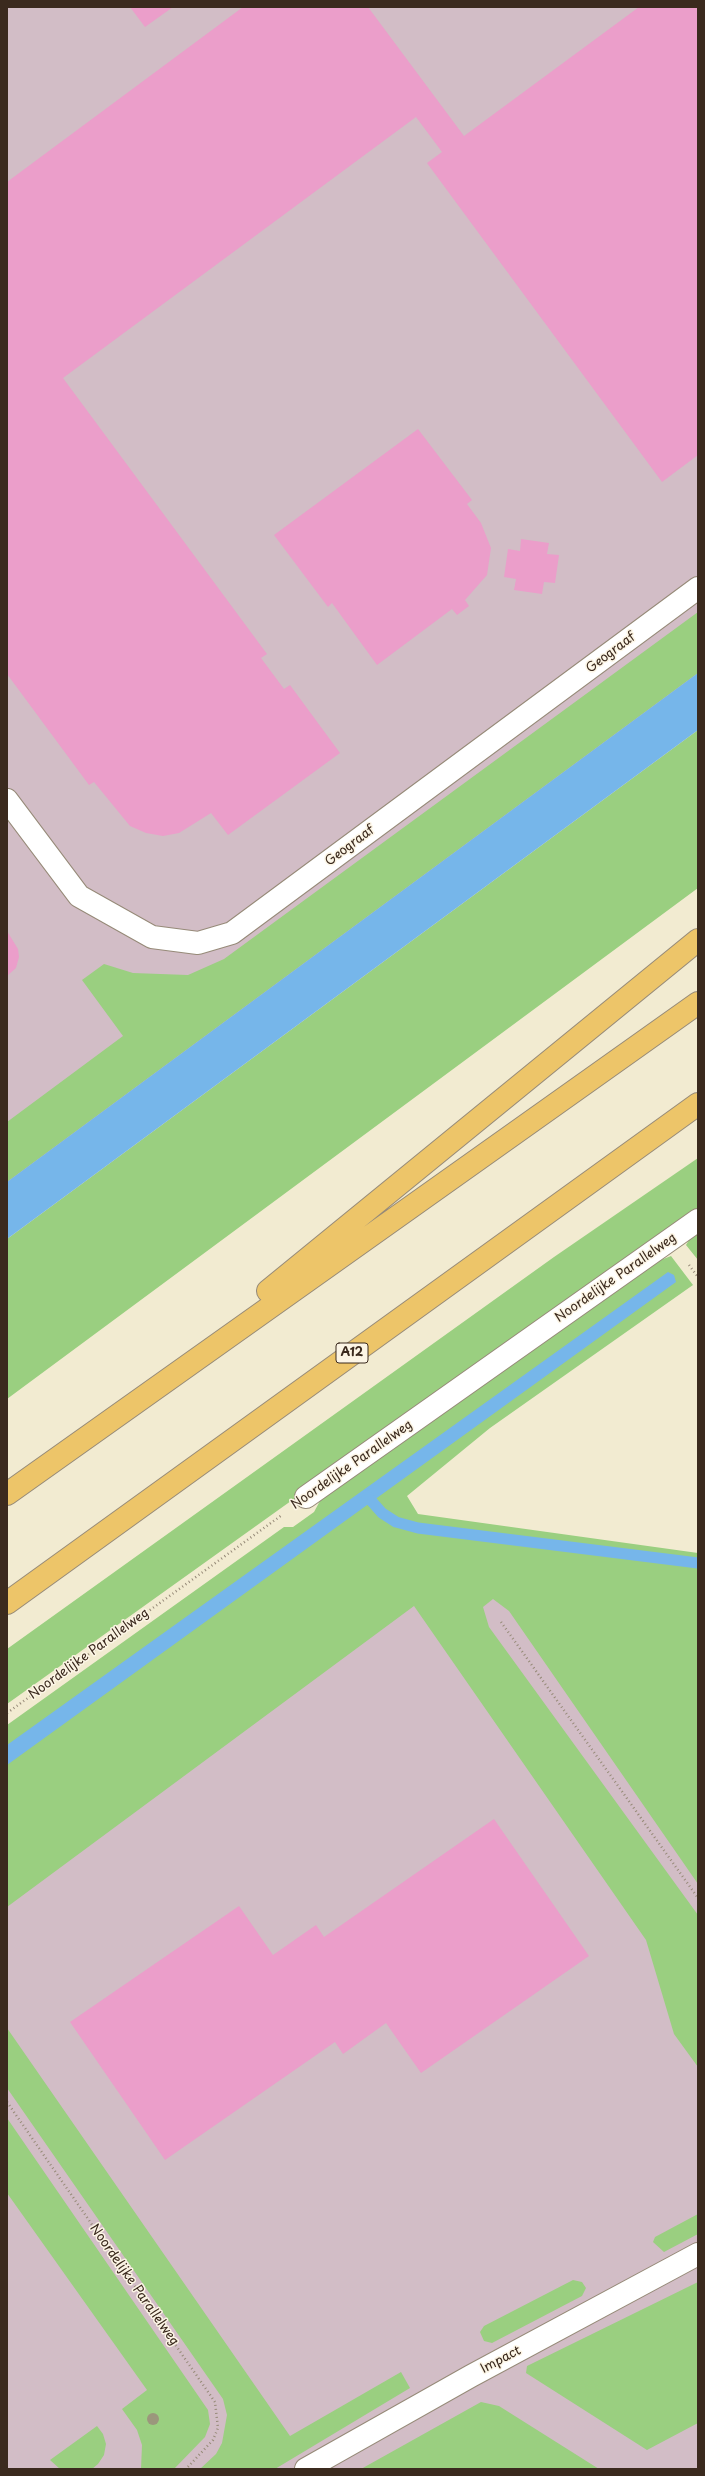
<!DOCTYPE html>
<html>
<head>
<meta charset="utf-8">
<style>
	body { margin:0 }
	#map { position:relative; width:705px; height:2476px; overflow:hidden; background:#f2ebd1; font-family:"Playpen Sans",sans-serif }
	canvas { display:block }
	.frame { position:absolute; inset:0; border:8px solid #3b2a1e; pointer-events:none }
</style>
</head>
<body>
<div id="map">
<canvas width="705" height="2476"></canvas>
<div class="frame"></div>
</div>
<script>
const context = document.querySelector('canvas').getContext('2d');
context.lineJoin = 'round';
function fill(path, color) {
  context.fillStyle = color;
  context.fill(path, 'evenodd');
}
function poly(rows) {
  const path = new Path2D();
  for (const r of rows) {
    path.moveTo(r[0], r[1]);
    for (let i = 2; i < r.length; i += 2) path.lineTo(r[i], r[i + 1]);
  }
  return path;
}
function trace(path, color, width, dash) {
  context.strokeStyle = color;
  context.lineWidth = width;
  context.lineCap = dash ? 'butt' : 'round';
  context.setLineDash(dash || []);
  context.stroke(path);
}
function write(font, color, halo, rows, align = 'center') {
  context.font = font + ' "Playpen Sans",sans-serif';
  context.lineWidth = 3;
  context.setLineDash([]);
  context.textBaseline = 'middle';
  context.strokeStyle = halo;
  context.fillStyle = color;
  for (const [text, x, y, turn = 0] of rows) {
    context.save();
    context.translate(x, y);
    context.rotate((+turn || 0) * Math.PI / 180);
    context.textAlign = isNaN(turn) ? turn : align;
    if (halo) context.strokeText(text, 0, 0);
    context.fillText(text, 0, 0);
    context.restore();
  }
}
fill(poly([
	[7,7,698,7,698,701,7,1210],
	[418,1528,698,1565,698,2469,7,2469,7,1753]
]), '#d2bdc6');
fill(poly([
	[698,612,698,673,7,1182,7,1122,123,1036,82,980,104,964,133,973,188,975,224,959],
	[698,730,698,888,7,1399,7,1239],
	[698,1158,698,1210,7,1704,7,1649,554,1257],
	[698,1230,698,1260,686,1245,692,1235],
	[671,1256,693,1285,490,1428,407,1496,418,1514,698,1553,698,1884,509,1611,493,1599,483,1607,489,1627,698,1915,698,2067,674,2034,646,1940,414,1606,7,1907,7,1725,284,1527,293,1527,314,1512,321,1499,648,1265],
	[7,2028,290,2436,401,2372,410,2388,275,2469,200,2469,216,2454,222,2443,227,2415,223,2399,7,2088],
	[7,2118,208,2410,210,2424,205,2437,174,2469,141,2469,142,2445,137,2430,122,2409,147,2390,7,2193],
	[698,2214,698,2234,664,2252,653,2242,655,2237],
	[573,2280,582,2282,586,2288,582,2296,492,2343,484,2341,480,2332,484,2326],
	[698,2282,698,2423,647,2450,526,2373,527,2366],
	[481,2402,499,2406,599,2469,361,2469],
	[97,2426,103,2434,106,2444,104,2455,98,2464,92,2469,60,2469,50,2460]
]), '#9acf80');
fill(poly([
	[698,673,698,730,7,1239,7,1182],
	[668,1272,674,1275,676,1282,7,1765,7,1745]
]), '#76b6ea');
trace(poly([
	[367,1496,382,1513,396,1522,418,1528,698,1563]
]), '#76b6ea', 11);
fill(poly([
	[130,7,173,7,145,27],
	[243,7,368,7,464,136,639,7,698,7,698,455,662,482,427,163,442,152,416,117,63,378,267,654,261,658,284,689,290,685,340,753,228,835,211,813,179,833,163,836,146,833,130,826,94,782,89,785,7,674,7,182],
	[418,429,472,500,467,504,481,523,491,548,487,575,465,600,469,606,457,615,452,609,377,665,332,603,328,607,274,535],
	[521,539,549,543,547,554,559,555,555,583,544,582,542,594,514,590,516,579,504,577,508,549,520,551],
	[7,931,18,949,19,957,16,968,7,976],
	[494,1819,589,1956,421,2073,386,2023,343,2054,335,2042,165,2160,70,2022,239,1906,273,1955,316,1925,324,1937]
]), '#eb9eca');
const minor = poly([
	[7,800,79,896,152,937,198,943,232,933,698,588],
	[306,1497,698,1220],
	[306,2469,471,2376,698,2254]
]);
const highway = poly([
	[268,1291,698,940],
	[7,1494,698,1003],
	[7,1603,698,1104]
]);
trace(minor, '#968a78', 24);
trace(highway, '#968a78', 24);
trace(poly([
	[689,1265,698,1277],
	[501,1622,698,1898],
	[7,1713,282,1515],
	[7,2102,215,2402,218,2428,213,2440,186,2469]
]), '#968a78', 2.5, [1, 3]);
trace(minor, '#fff', 22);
trace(highway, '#edc569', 22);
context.fillStyle = '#9b977c';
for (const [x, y] of [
	[153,2419]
]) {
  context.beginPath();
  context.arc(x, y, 6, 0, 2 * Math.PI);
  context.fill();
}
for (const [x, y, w] of [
	[352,1353,32]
]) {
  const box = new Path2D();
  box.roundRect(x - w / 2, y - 10, w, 20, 3);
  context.fillStyle = '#fcf5e5';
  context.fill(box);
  trace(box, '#3b2a1e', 1);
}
write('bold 12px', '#3b2a1e', null, [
	["A12",352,1353]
]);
write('13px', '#3b2a1e', '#fcf5e5', [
	["Geograaf",611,653,-37],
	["Geograaf",350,846,-37],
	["Noordelijke Parallelweg",616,1278,-35],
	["Noordelijke Parallelweg",352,1465,-35],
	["Noordelijke Parallelweg",89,1654,-36],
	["Noordelijke Parallelweg",134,2285,55],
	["Impact",501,2360,-28]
]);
</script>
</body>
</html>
